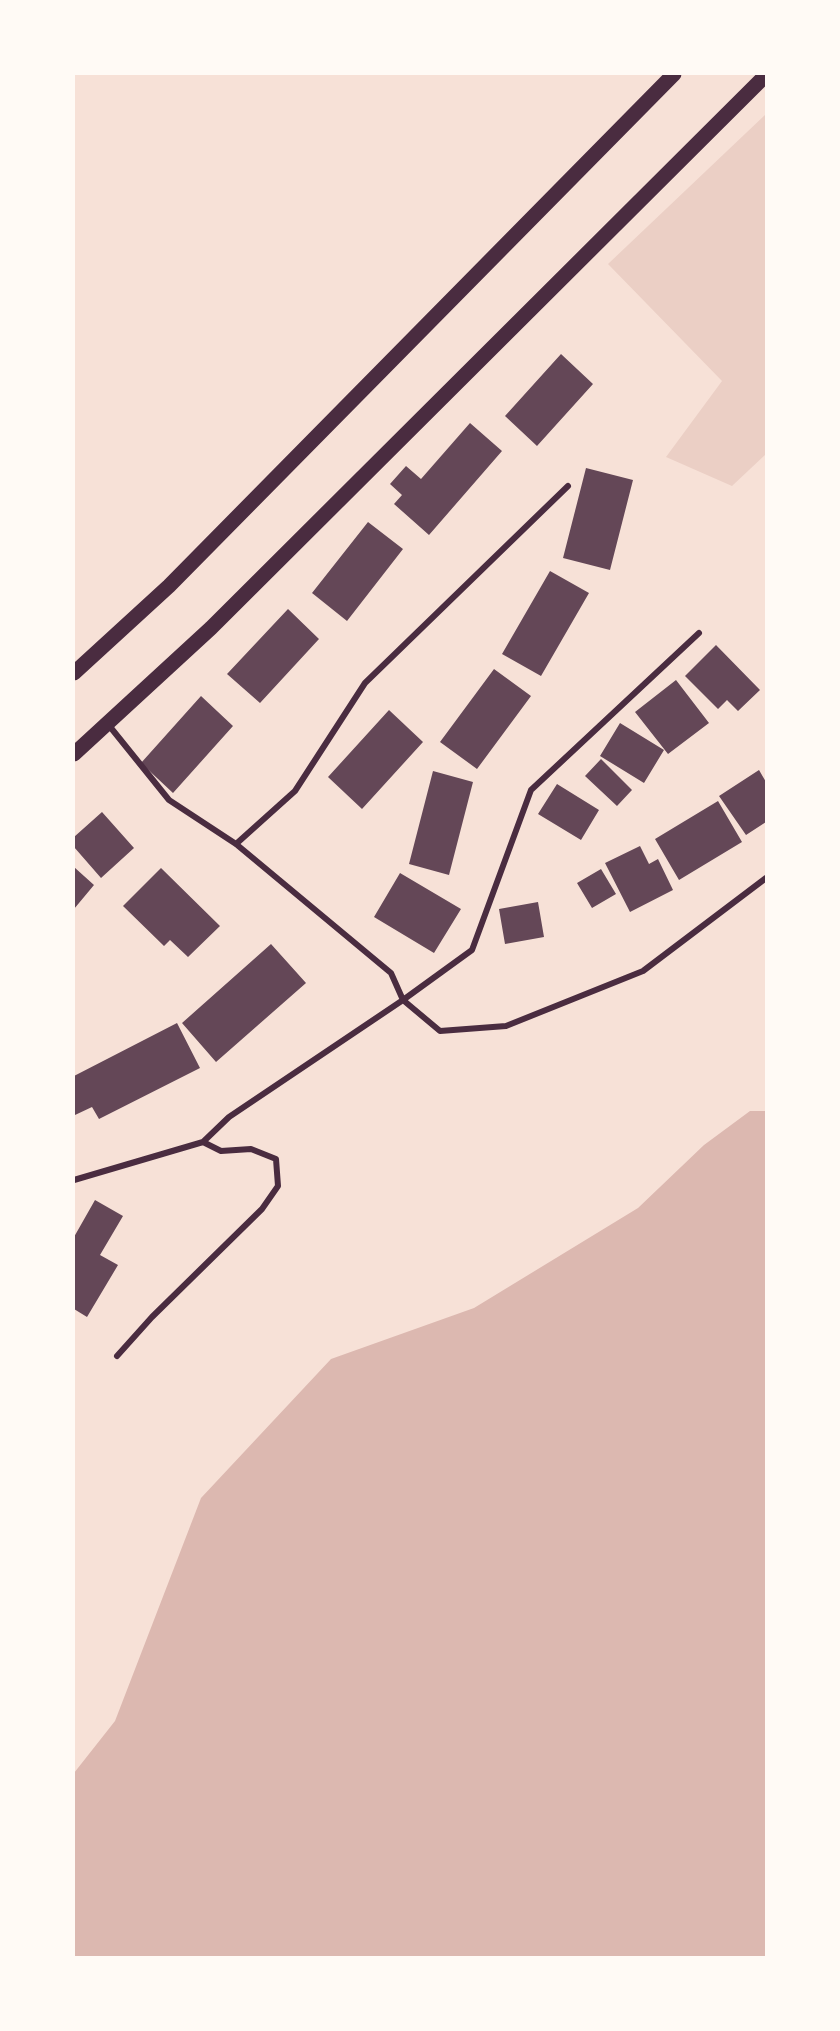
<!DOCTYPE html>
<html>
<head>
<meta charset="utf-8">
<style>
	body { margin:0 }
	#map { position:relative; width:840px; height:2031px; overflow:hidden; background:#f7e1d7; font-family:Signika,sans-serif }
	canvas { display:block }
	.frame { position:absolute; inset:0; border:75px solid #fffaf5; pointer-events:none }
</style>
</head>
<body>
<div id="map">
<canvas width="840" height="2031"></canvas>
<div class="frame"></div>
</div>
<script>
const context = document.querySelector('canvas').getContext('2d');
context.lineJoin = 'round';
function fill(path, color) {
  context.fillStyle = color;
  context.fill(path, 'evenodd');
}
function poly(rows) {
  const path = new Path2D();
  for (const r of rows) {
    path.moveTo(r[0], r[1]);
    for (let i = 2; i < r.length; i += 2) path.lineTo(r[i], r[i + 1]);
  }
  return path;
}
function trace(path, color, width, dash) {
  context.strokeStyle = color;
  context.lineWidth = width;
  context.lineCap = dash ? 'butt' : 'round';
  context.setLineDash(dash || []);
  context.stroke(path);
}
fill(poly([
	[766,114,766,454,732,486,666,457,722,381,608,264]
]), '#ebcfc5');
fill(poly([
	[750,1111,766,1111,766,1957,74,1957,74,1773,115,1721,201,1498,331,1359,474,1308,638,1208,704,1145]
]), '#dcb8b0');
fill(poly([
	[561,354,593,384,537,446,505,416],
	[470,423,502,451,429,535,394,504,402,495,390,484,406,466,421,479],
	[586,468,633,480,610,570,563,558],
	[368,522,403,549,347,621,312,593],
	[550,571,589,593,541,676,502,654],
	[288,609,319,639,260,703,227,674],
	[716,645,760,690,738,711,727,700,718,709,685,676],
	[494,669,531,696,477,769,440,742],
	[676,680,709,723,668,754,635,712],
	[201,696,233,726,173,793,141,763],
	[389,710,423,742,362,809,328,777],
	[620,723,664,750,644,783,600,756],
	[601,759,632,790,617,806,585,776],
	[759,770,766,782,766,822,746,835,719,796],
	[433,771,473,782,449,875,409,864],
	[557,784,599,810,581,840,538,814],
	[718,801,742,842,679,880,655,839],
	[102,812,134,848,101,878,74,847,74,837],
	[640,846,649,864,658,859,673,890,630,912,605,863],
	[74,867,94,885,74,909],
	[161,868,220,926,188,957,170,940,164,946,123,906],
	[601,869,616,894,592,908,577,883],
	[400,873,461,909,434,953,374,917],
	[538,902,544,937,505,944,499,909],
	[271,944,306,983,216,1062,182,1023],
	[177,1023,200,1068,99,1119,92,1107,75,1115,74,1112,74,1076],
	[95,1200,123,1216,100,1255,118,1265,87,1317,74,1309,74,1237]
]), '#644757');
trace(poly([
	[107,723,169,800,236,844,391,973,403,1000,440,1031,506,1026,643,971,766,878],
	[236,844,295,791,365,683,568,486],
	[74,1180,203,1142,229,1117,403,1000,472,950,531,790,699,633],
	[117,1356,152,1317,262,1209,278,1186,276,1159,251,1149,221,1151,203,1142]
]), '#4a2c40', 6);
trace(poly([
	[74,673,169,586,674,74],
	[74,754,211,628,766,75]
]), '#4a2c40', 15);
</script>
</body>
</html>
